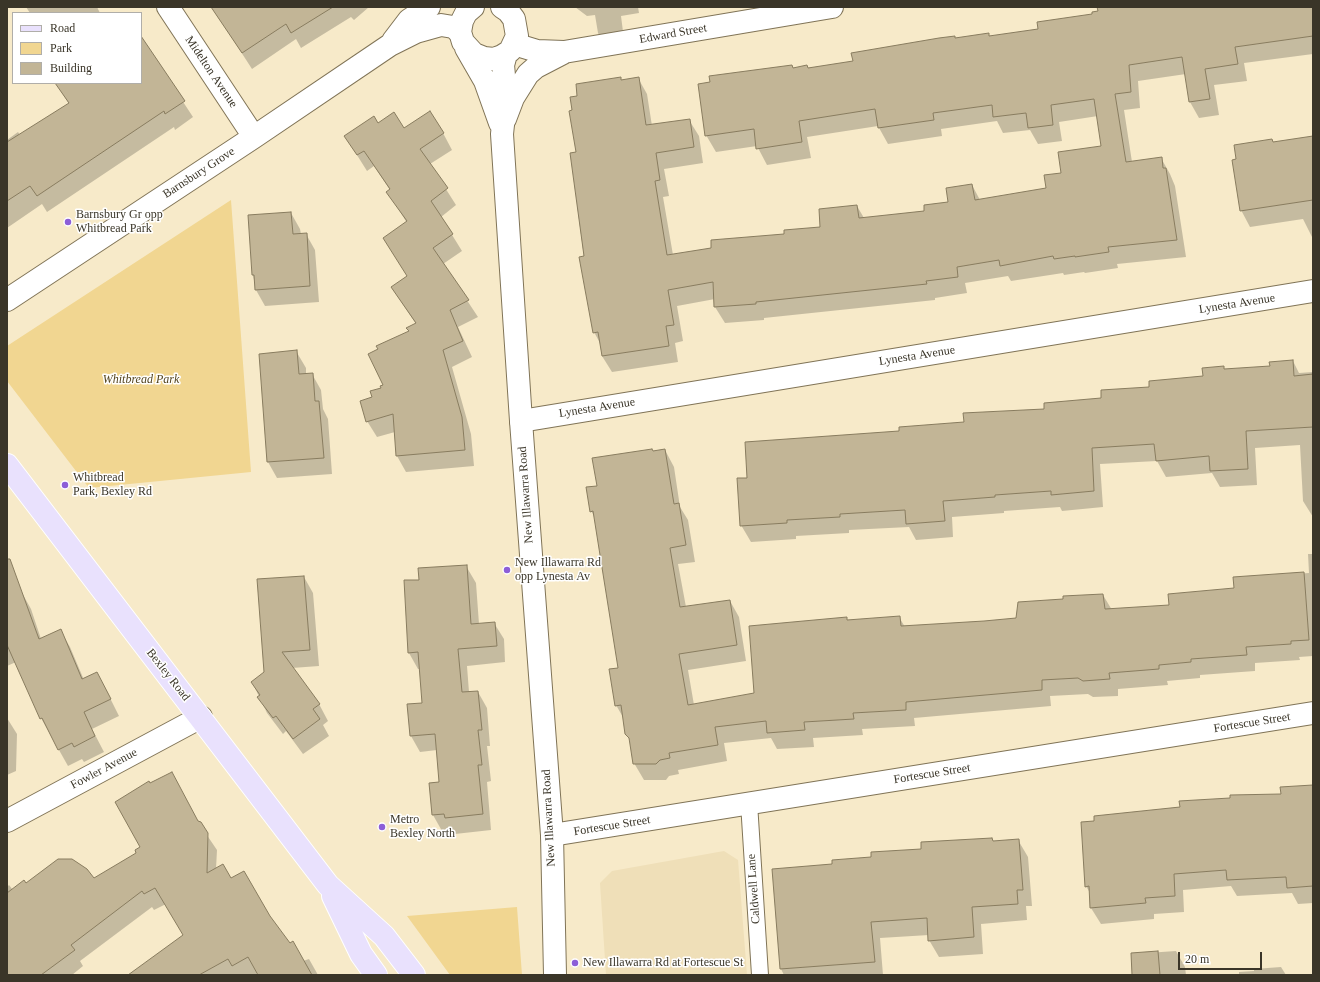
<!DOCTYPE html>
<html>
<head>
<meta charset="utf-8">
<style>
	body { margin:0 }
	#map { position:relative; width:1320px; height:982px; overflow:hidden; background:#f7eac9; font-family:Georgia,serif }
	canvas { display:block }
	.frame { position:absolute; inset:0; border:8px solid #3a3528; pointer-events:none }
	.legend { position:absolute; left:12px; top:12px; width:130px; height:72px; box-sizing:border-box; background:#fff; border:1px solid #b0aea9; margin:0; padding:5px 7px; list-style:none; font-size:12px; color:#3a3528 }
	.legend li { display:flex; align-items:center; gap:8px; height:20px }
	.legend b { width:20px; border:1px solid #b0aea9 }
	.scale { position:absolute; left:1178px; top:952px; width:84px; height:18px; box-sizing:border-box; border:2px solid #3a3528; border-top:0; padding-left:5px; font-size:12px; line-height:14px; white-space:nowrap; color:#3a3528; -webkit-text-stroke:3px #fff; paint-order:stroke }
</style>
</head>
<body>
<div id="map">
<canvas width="1320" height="982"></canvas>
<div class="frame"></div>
<ul class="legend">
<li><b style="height:5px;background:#e9e1fd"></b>Road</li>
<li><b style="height:11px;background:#f1d691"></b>Park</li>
<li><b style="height:11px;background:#c2b596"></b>Building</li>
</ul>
<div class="scale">20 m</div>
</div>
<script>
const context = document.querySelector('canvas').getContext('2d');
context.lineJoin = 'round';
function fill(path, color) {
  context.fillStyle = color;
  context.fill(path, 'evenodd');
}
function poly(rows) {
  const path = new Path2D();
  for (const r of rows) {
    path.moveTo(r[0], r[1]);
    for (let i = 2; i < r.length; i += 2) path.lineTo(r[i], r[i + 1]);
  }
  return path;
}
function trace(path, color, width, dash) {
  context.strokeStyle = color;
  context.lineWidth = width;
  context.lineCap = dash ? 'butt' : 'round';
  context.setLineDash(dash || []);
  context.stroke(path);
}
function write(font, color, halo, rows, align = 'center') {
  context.font = font + ' Georgia,serif';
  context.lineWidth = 3;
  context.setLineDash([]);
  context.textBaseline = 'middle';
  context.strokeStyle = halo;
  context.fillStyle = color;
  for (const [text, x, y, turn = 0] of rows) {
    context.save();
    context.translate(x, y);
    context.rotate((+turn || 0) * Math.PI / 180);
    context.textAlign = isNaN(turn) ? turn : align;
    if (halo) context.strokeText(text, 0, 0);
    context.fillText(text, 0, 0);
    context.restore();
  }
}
fill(poly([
	[724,851,738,860,747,975,606,975,600,883,612,871]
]), '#efdfb8');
fill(poly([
	[231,200,251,472,89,488,7,381,7,346],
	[517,907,522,975,450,975,407,916]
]), '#f1d691');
fill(poly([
	[26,7,97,7,100,13,30,13],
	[212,7,369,7,354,20,351,17,301,48,296,39,252,69],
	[575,7,638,7,639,13,621,16,625,47,607,50,598,33,595,15,587,16],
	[1098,7,1313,7,1313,54,1244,63,1247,81,1214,85,1219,115,1199,118,1190,102,1186,74,1138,81,1140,108,1124,110,1132,162,1161,158,1170,174,1175,186,1186,257,1117,264,1118,268,1085,273,1084,272,1064,275,1063,273,1011,281,1008,276,965,283,967,293,935,298,935,300,764,318,764,320,725,323,715,307,715,299,677,306,683,341,675,343,678,362,612,372,602,356,601,345,594,332,577,205,579,205,578,153,573,111,579,96,622,81,638,78,647,94,652,126,689,120,699,136,703,163,664,169,669,196,663,197,673,255,821,228,857,206,864,218,926,211,949,203,972,185,980,200,1047,189,1062,174,1102,147,1098,116,1059,122,1062,141,1038,144,1030,130,1003,133,997,121,941,129,942,136,888,144,878,126,807,137,811,158,767,165,757,146,716,152,706,135,793,69,808,68,854,62,954,37,956,39,988,34,990,37,1039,30,1093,14,1099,12],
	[141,38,193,117,175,130,174,127,47,212,42,204,7,228,7,140,18,132,20,135,69,104,56,83,141,83],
	[377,124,404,130,443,133,452,150,430,164,456,205,441,217,462,251,443,264,478,317,458,327,472,357,452,367,471,434,474,466,406,472,397,456,395,432,377,437,367,421,373,398,385,386,410,331,416,324,392,288,408,277,407,223,388,192,390,190,374,166,367,171,345,136],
	[1313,137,1313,239,1303,219,1250,227,1241,210,1273,143],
	[291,213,300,229,301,234,306,234,315,250,319,302,265,306,256,290,253,275,249,216],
	[296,351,306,368,306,374,312,374,321,390,323,409,328,419,332,474,277,478,268,462,260,355],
	[1293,361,1299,373,1313,372,1313,517,1303,501,1300,445,1255,448,1257,485,1220,487,1212,473,1166,477,1157,461,1100,464,1103,507,1062,511,1060,507,1004,511,1004,513,952,517,953,537,916,540,909,527,849,530,849,533,796,536,796,539,751,542,741,525,748,479,900,432,965,423,1102,399,1204,377,1223,367,1225,370,1271,367],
	[665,450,674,467,680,507,688,520,695,562,678,564,686,607,730,601,739,617,746,661,688,670,694,705,755,694,846,618,848,621,899,617,905,627,1017,619,1064,600,1103,595,1112,610,1170,606,1235,589,1234,578,1309,573,1308,554,1313,554,1313,656,1299,657,1300,660,1255,663,1255,671,1200,675,1200,678,1167,681,1168,685,1118,689,1118,696,1093,697,1088,694,1050,696,1051,706,914,718,915,726,862,729,863,735,813,738,814,747,777,749,771,738,724,743,727,761,678,770,679,774,669,776,666,780,644,780,634,763,631,742,626,734,624,719,616,705,619,669,595,517,591,511,598,487,653,452],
	[466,566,476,583,479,624,494,623,504,639,505,662,467,666,469,692,478,692,487,708,490,746,487,746,491,781,487,782,491,830,455,834,453,830,442,831,433,815,440,783,437,750,420,752,411,736,423,704,420,669,418,669,409,653,405,581,420,580],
	[304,577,313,593,319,666,292,668,319,704,328,721,323,725,329,736,303,754,286,731,283,734,267,713,252,682,265,673],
	[22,593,31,609,41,639,60,630,70,647,84,680,106,690,119,716,92,729,104,752,84,762,82,759,68,766,41,718,16,662,7,666,7,598],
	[7,718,17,734,16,771,7,775],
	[1313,786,1313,903,1298,904,1292,893,1237,896,1231,886,1183,890,1184,912,1154,914,1154,919,1101,924,1091,908,1090,893,1086,886,1181,808,1282,795],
	[198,822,217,850,216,869,230,880,269,917,303,961,309,959,318,975,259,975,258,973,254,975,130,975,184,935,166,904,154,910,152,907,80,961,83,966,72,975,7,975,7,887,9,885,13,890,26,884,94,879],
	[992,839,994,842,1018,840,1028,857,1032,906,1026,906,1027,920,981,924,983,954,939,957,929,940,929,935,880,938,883,975,784,975,781,969,773,870,834,865],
	[1176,951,1185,967,1186,975,1133,975,1132,954],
	[1281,967,1286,975,1239,975,1239,972,1254,971,1254,969]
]), '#0003');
const building = poly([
	[211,7,333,7,291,33,286,24,242,53,211,7],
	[1097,7,1313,7,1313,36,1235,47,1238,64,1205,69,1210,99,1189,102,1182,57,1129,65,1131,92,1115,94,1126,162,1162,157,1163,168,1166,168,1177,240,1108,247,1109,252,1075,257,1075,256,1054,259,1053,256,1000,266,999,260,957,267,958,277,926,281,927,284,756,302,756,304,714,307,713,282,668,290,674,325,666,326,669,346,602,356,598,332,593,333,579,257,584,256,570,153,576,152,569,111,572,110,570,97,577,96,576,84,621,77,621,80,639,77,646,125,690,119,694,147,656,153,660,180,655,181,667,255,711,248,711,240,784,234,784,230,820,227,819,209,857,205,859,218,924,211,924,205,948,202,946,188,972,184,975,200,1046,188,1044,175,1061,173,1058,152,1101,146,1094,99,1051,105,1053,125,1028,128,1026,113,993,117,992,105,933,113,934,120,878,128,875,109,799,121,802,142,756,149,754,129,705,136,698,84,710,82,709,76,792,65,793,68,807,65,808,68,853,61,851,53,939,38,955,36,955,38,989,33,989,36,1038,29,1037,22,1092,14,1092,12,1098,11,1097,7],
	[141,36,185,101,165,114,164,111,37,196,30,186,7,201,7,142,69,103,55,83,141,83,141,36],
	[430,111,444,133,420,149,448,188,431,201,453,234,433,248,469,300,450,310,463,341,443,350,462,417,465,450,396,456,393,414,366,422,360,401,372,397,370,391,381,388,380,386,383,385,368,354,378,349,376,346,409,331,406,328,416,323,391,287,407,276,383,238,407,221,386,192,390,189,364,151,357,155,344,136,374,116,378,123,394,112,404,128,430,111],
	[1313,136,1313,200,1240,211,1232,160,1236,159,1234,145,1272,139,1273,142,1313,136],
	[291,212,293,234,307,233,310,286,255,290,254,275,252,275,248,215,291,212],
	[297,350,299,374,313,373,315,401,319,401,324,458,267,462,259,354,297,350],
	[1293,360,1294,376,1313,374,1313,427,1246,431,1248,469,1210,471,1209,456,1156,461,1154,444,1092,448,1094,491,1051,495,1051,491,995,495,995,497,943,501,945,521,906,524,905,510,840,514,840,517,787,520,787,523,740,526,737,478,747,478,745,442,899,431,899,427,964,422,963,413,1044,409,1044,403,1101,398,1101,390,1149,387,1149,381,1203,376,1202,368,1224,366,1224,369,1270,366,1269,362,1293,360],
	[652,449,653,451,665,449,674,504,679,503,686,545,670,548,680,607,730,600,737,645,679,654,688,705,754,693,749,626,847,617,847,620,900,616,901,626,984,621,1016,618,1018,602,1063,599,1063,596,1103,594,1105,609,1169,605,1168,594,1234,588,1233,577,1304,572,1309,640,1291,641,1291,644,1246,647,1247,655,1191,659,1191,662,1159,665,1159,669,1109,673,1110,679,1083,681,1078,678,1042,680,1042,690,906,702,906,710,853,713,854,719,804,722,805,730,767,733,766,721,715,727,718,745,669,753,670,758,660,760,656,764,633,764,629,738,625,734,621,705,615,706,609,669,618,668,593,511,590,512,586,487,597,486,592,458,652,449],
	[7,559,10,559,39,639,61,629,82,679,97,672,111,699,84,712,95,736,74,747,72,743,58,750,42,718,40,719,7,645,7,559],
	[467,565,471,624,495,622,497,646,458,649,462,692,478,691,482,730,478,730,482,765,478,765,483,814,445,818,444,814,432,815,429,783,439,782,435,734,410,736,407,704,422,703,418,652,408,653,404,580,419,580,418,568,467,565],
	[304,576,310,650,282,652,320,704,313,709,320,719,293,739,276,716,273,718,257,697,260,695,251,682,264,672,257,579,304,576],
	[172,772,198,821,201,822,208,833,207,873,223,864,231,878,244,871,270,916,290,943,293,941,312,975,258,975,248,957,232,966,228,959,199,975,128,975,183,935,155,888,144,894,142,891,71,945,75,950,41,975,7,975,7,893,24,880,26,883,58,859,72,859,87,869,94,878,136,853,135,850,140,847,115,802,149,781,150,783,172,772],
	[1313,785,1313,886,1287,888,1286,877,1227,880,1226,870,1174,874,1175,896,1145,898,1146,903,1090,908,1089,886,1085,887,1081,822,1094,821,1094,816,1180,807,1179,801,1230,798,1230,795,1281,794,1280,787,1313,785],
	[992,838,993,841,1019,839,1023,890,1017,890,1018,904,972,907,974,937,928,941,927,918,871,922,875,962,780,969,772,869,832,864,832,860,871,857,871,852,921,849,921,842,992,838],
	[1158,951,1160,975,1132,975,1131,953,1158,951]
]);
fill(building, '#c2b596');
trace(building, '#887c5f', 1);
const lane = poly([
	[749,803,760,975]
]);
const street = poly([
	[168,7,254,137],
	[393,41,409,20,429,7],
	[514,44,537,51,564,52,832,7],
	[505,119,513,98,528,74,536,67,563,53],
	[7,300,254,137,390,45,416,32,441,25,453,27,460,32],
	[521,421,1313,291],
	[7,821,201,717],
	[552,835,1313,713]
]);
const secondary = poly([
	[473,7,466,13,462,21,460,32,463,42,474,54,484,58,494,59,502,56,510,51,517,36,514,19,508,11,502,7],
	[466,48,485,81,500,123],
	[506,54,503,65,506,97,502,134,521,421,552,835,555,975]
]);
const primary = poly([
	[7,465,328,885,384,936,414,975],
	[333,896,361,954,376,975]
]);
trace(lane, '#807457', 18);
trace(street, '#807457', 24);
trace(secondary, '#807457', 24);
trace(primary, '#fff', 24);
trace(lane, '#fff', 16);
trace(street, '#fff', 22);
trace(secondary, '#fff', 22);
trace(primary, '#e9e1fd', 22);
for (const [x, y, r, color] of [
	[68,222,4,"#8c5ed8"],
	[65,485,4,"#8c5ed8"],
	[507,570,4,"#8c5ed8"],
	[382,827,4,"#8c5ed8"],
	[575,963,4,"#8c5ed8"]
]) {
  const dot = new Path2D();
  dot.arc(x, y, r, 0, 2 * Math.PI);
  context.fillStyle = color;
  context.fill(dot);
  trace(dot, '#fff', 1.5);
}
write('12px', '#3a3528', '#fff', [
	["Edward Street",673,34,-10],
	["Midelton Avenue",211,72,56],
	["Barnsbury Grove",199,173,-33],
	["Lynesta Avenue",1237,304,-9],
	["Lynesta Avenue",917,356,-9],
	["Lynesta Avenue",597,408,-9],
	["New Illawarra Road",526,495,-94],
	["Bexley Road",168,675,52],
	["Fortescue Street",1252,723,-9],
	["Fowler Avenue",104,769,-28],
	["Fortescue Street",932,774,-9],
	["New Illawarra Road",549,818,-93],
	["Fortescue Street",612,826,-9],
	["Caldwell Lane",754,889,-94]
]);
write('12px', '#3a3528', '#fff', [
	["Barnsbury Gr opp",76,215],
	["Whitbread Park",76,229],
	["Whitbread",73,478],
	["Park, Bexley Rd",73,492],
	["New Illawarra Rd",515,563],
	["opp Lynesta Av",515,577],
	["Metro",390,820],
	["Bexley North",390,834],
	["New Illawarra Rd at Fortescue St",583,963]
], 'left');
write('italic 12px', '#53441e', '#fff', [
	["Whitbread Park",141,380]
]);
</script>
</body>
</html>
